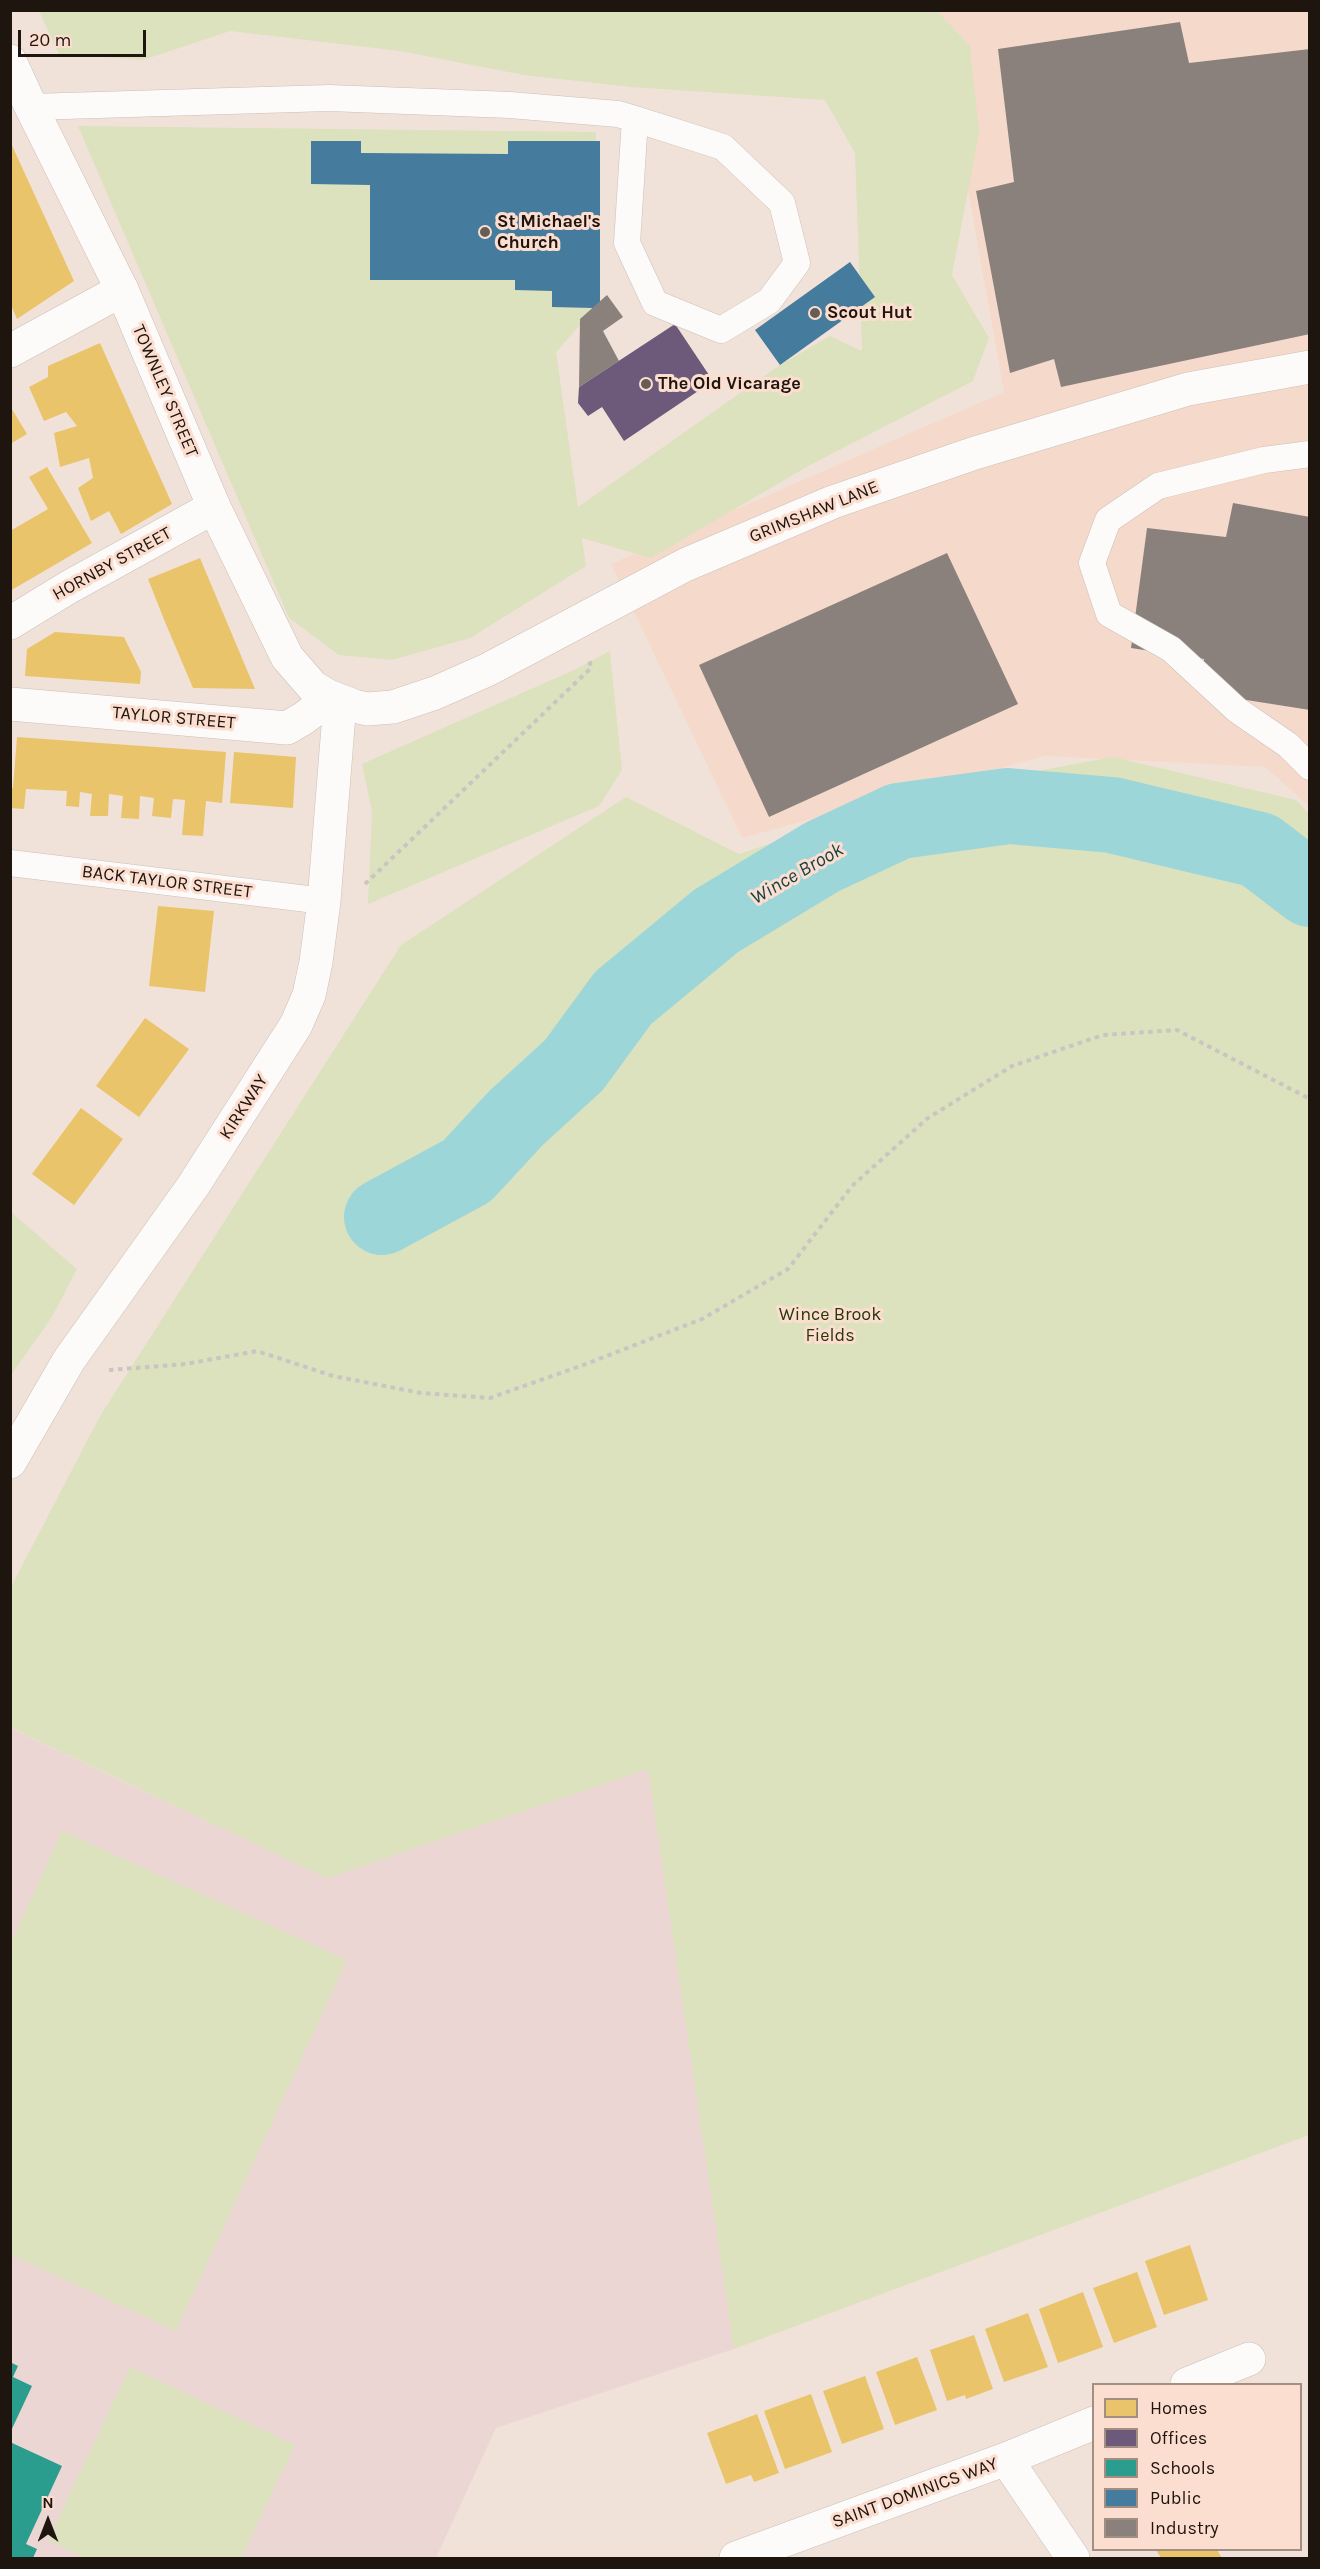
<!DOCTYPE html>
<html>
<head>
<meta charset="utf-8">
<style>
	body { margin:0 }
	#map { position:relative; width:1320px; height:2569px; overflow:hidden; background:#f1e2d9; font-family:Karla,sans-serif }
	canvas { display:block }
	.frame { position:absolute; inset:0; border:12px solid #1f150f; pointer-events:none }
	.legend { position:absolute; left:1092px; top:2383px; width:210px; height:168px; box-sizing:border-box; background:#fbdecf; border:2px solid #a38e82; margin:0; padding:8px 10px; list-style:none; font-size:18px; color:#1f150f }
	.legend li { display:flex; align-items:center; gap:12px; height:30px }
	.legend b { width:30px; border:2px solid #a38e82 }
	.north { position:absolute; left:18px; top:2491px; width:60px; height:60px; -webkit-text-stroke:4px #fbdecf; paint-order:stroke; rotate:0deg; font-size:16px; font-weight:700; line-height:24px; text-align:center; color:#1f150f }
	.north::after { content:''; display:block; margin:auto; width:21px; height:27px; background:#1f150f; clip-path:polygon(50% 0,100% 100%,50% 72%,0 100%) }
	.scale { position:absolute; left:18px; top:30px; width:128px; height:27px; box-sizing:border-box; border:3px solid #1f150f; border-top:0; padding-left:8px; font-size:18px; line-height:21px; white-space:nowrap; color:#1f150f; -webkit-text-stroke:4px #fbdecf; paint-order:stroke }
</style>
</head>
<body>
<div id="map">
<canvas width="1320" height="2569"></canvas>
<div class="frame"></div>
<ul class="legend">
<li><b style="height:16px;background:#e9c46a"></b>Homes</li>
<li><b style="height:16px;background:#6d597a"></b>Offices</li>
<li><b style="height:16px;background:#2a9d8f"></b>Schools</li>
<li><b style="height:16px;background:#457b9d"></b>Public</li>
<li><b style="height:16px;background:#8a817c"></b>Industry</li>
</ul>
<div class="north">N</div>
<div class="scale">20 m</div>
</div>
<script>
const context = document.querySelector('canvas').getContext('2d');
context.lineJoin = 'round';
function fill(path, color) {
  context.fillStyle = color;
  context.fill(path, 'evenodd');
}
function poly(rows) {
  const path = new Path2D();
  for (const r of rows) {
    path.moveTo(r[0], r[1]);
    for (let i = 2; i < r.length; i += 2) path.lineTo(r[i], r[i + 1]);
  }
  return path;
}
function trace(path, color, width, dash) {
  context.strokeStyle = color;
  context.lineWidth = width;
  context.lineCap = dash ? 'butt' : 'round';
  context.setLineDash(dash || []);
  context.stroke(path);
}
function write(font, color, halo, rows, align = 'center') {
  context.font = font + ' Karla,sans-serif';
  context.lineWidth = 6;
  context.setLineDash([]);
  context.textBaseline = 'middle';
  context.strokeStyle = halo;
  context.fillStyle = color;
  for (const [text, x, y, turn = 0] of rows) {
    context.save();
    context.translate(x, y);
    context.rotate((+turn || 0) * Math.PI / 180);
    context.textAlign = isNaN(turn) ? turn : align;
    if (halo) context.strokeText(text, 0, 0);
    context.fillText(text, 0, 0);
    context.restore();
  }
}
fill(poly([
	[936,11,1309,11,1309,806,1265,767,1045,756,742,838,611,564,1004,392]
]), '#f5dacb');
fill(poly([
	[10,1728,327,1878,648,1768,734,2349,496,2428,436,2558,11,2558]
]), '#ebd6d4');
fill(poly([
	[39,11,937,11,970,46,979,133,952,275,989,338,973,381,810,465,651,558,582,538,586,566,470,638,392,660,339,655,289,618,78,126,596,132,598,305,556,352,578,507,780,365,830,336,862,351,855,153,825,100,631,87,524,75,400,51,230,31,143,60,59,54],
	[610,651,622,770,599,806,368,904,372,812,362,764,574,670],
	[1113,757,1296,800,1309,814,1309,2135,734,2349,648,1769,327,1878,11,1728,11,1587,100,1416,401,945,626,797,739,854,928,791],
	[11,1212,77,1269,52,1317,11,1375],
	[62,1831,347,1960,176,2331,11,2255,11,1943],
	[130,2367,295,2445,241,2558,86,2558,48,2540]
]), '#dce1be');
fill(poly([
	[10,141,74,281,17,319,10,303],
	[100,343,172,504,121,534,109,511,91,521,78,488,93,478,89,458,60,467,54,433,77,426,66,412,44,421,29,387,48,377,48,366],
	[10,406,27,434,10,444],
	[47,467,92,543,10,591,10,531,48,509,29,477],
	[200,558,218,601,255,689,193,688,165,622,148,579],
	[55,632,124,637,141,672,140,684,25,676,27,649],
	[17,737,226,752,222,803,206,801,203,836,182,835,185,800,173,799,171,818,152,816,154,798,140,796,139,819,121,818,123,796,109,794,108,816,90,816,92,794,80,792,79,807,66,806,67,791,26,789,24,809,10,808,10,787,13,788],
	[234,752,296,757,293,808,230,803],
	[158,906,214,911,205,992,149,986],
	[145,1018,189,1049,139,1117,96,1086],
	[81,1108,123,1139,74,1205,32,1174],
	[1190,2245,1208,2300,1164,2315,1145,2261],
	[1137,2272,1157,2327,1114,2343,1093,2288],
	[1083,2292,1103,2347,1058,2363,1039,2309],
	[1028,2313,1048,2367,1004,2382,985,2329],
	[974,2335,993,2389,966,2399,965,2395,947,2401,930,2350],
	[917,2357,937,2410,895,2425,876,2372],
	[865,2376,884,2429,842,2444,823,2391],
	[811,2394,832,2452,785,2469,764,2411],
	[757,2414,779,2473,754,2482,751,2475,726,2484,707,2433],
	[1156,2550,1217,2550,1222,2558,1161,2558]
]), '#e9c46a');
fill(poly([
	[675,324,713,381,624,441,602,407,588,416,578,403,579,387]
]), '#6d597a');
fill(poly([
	[10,2362,18,2366,13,2377,32,2386,10,2433],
	[10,2442,62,2466,26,2544,37,2549,33,2558,10,2558]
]), '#2a9d8f');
fill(poly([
	[311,141,361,141,361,153,508,154,508,141,600,141,600,302,593,308,552,307,552,291,515,290,515,280,370,280,370,185,311,184],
	[850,262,875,297,780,365,755,330]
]), '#457b9d');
fill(poly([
	[1180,22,1189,63,1310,49,1310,334,1061,387,1054,359,1010,373,976,191,1014,182,998,49],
	[607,295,623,317,603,331,619,361,579,387,580,319],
	[1233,503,1310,517,1310,710,1202,693,1204,659,1131,648,1147,528,1226,537],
	[947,553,1018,704,769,817,699,665]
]), '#8a817c');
trace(poly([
	[382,1217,467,1171,516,1118,574,1065,623,998,716,921,822,857,899,821,1008,806,1112,815,1259,850,1310,889]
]), '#9cd6d9', 76);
const service = poly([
	[31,107,329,98,510,105,618,114,635,119,723,147,782,203,797,263,769,301,721,330,655,303,627,243,635,119],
	[1310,454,1264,460,1158,486,1108,520,1092,563,1109,614,1171,649,1237,710,1288,745,1310,767],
	[10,863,324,901]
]);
const minor = poly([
	[10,351,122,290],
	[10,623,69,587,214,507],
	[10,704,287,728,304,718,317,708,321,693],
	[1187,2384,1249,2359],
	[1006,2459,1073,2558],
	[736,2558,1006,2459,1094,2423]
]);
const tertiary = poly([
	[10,1462,69,1360,193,1186,296,1025,309,995,316,962,324,901,340,702]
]);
const secondary = poly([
	[10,61,31,107,122,290,214,507,287,657,313,687,328,696,354,706,367,709,393,707,435,693,487,670,685,565,833,502,975,453,1188,389,1310,367]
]);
trace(service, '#cabfb8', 27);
trace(minor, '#cabfb8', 34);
trace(tertiary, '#cabfb8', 34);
trace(secondary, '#cabfb8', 34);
trace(poly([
	[365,884,591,668,589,658],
	[109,1370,186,1364,257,1351,333,1376,421,1393,490,1398,586,1364,702,1319,788,1269,852,1186,928,1118,1012,1066,1103,1035,1177,1030,1310,1099]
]), '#cac5c2', 4, [4.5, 4.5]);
trace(service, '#fdfbf9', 26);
trace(minor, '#fdfbf9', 33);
trace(tertiary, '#fdfbf9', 33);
trace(secondary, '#fdfbf9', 33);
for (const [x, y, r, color] of [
	[485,232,6,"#685d56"],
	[815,313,6,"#685d56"],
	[646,384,6,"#685d56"]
]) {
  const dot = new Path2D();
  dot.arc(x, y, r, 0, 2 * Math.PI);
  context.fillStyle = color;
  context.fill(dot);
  trace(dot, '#fbdecf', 2);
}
write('bold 18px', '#1f150f', '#fbdecf', [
	["St Michael's",497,222],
	["Church",497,243],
	["Scout Hut",827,313],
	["The Old Vicarage",658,384]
], 'left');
write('18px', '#1f150f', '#fbdecf', [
	["TOWNLEY STREET",165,391,67],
	["GRIMSHAW LANE",814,512,-22],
	["HORNBY STREET",112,564,-29],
	["TAYLOR STREET",174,718,5],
	["BACK TAYLOR STREET",167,882,7],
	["KIRKWAY",244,1107,-57],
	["SAINT DOMINICS WAY",915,2493,-20]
]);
write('18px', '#283709', '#fbdecf', [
	["Wince Brook",830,1315],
	["Fields",830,1336]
]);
write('italic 20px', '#153f43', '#fbdecf', [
	["Wince Brook",797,874,-30]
]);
</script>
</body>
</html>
